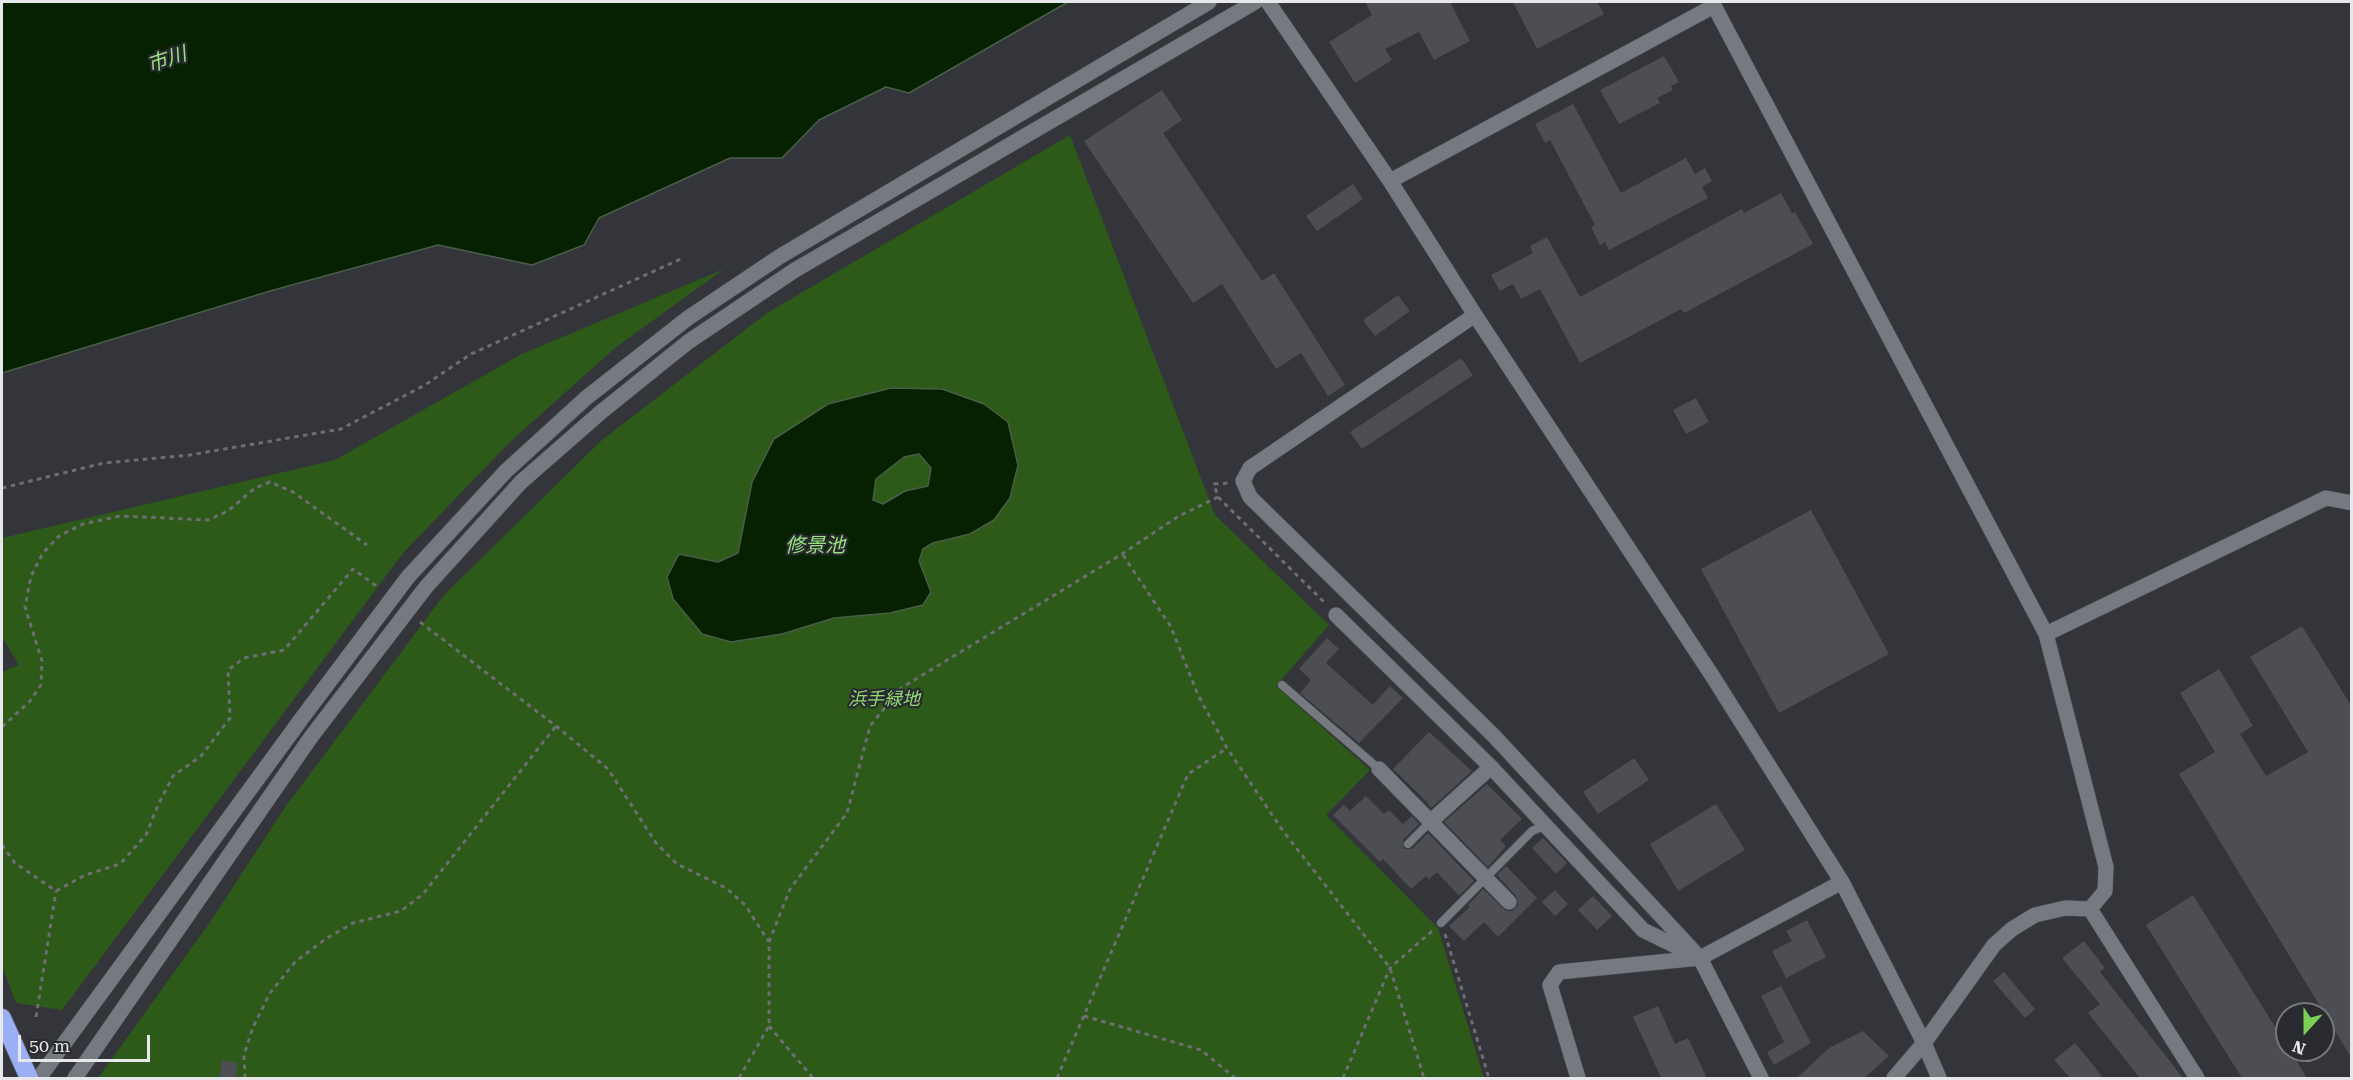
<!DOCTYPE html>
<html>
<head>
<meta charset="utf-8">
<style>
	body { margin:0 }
	#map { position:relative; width:2353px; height:1080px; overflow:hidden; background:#33353b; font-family:"Roboto Serif",serif }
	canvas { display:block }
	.frame { position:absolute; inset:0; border:3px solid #e7e8ec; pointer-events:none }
	.north { position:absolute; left:2275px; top:1002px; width:60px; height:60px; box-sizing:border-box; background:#292b30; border:2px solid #75777b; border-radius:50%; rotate:201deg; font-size:16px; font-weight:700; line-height:24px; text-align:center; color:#e7e8ec }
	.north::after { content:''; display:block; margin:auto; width:21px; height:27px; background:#7ad156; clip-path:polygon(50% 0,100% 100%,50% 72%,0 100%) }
	.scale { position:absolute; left:18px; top:1035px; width:132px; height:27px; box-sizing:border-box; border:3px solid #e7e8ec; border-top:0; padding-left:8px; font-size:18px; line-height:21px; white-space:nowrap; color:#e7e8ec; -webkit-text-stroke:4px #292b30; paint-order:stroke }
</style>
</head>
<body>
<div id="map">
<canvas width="2353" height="1080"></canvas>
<div class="frame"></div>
<div class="north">N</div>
<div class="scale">50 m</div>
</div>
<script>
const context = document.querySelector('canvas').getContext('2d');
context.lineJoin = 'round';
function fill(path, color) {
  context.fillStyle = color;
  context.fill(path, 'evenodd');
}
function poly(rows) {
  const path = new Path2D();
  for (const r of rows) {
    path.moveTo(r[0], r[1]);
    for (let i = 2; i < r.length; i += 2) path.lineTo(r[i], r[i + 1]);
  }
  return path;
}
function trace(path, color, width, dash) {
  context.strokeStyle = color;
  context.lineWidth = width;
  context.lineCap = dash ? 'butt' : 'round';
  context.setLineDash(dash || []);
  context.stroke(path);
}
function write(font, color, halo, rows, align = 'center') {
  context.font = font + ' "Roboto Serif","Noto Sans JP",serif';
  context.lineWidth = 4.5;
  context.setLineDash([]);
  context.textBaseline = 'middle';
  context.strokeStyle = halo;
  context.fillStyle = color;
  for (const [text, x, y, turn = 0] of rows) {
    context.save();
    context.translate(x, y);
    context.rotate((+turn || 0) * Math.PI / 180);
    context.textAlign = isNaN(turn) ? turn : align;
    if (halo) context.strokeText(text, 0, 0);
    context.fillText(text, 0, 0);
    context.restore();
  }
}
fill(poly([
	[1070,135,1215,515,1329,625,1276,686,1370,770,1326,815,1438,928,1484,1078,98,1078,208,925,286,806,444,595,602,440,767,313],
	[724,269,615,348,510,442,403,553,62,1010,16,1003,2,966,2,672,19,665,2,637,2,538,335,460,520,355]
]), '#2d5a18');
const water = poly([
	[2,2,1068,2,909,93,886,87,819,120,782,158,730,158,599,218,584,245,532,265,438,245,270,291,2,373,2,2],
	[891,388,942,389,984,404,1008,422,1018,465,1010,498,994,520,970,534,933,543,923,549,919,561,931,592,923,605,890,613,834,618,782,634,731,642,702,634,673,599,667,577,679,554,718,562,738,553,752,482,774,439,828,404,891,388],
	[919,454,931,468,928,486,905,491,883,504,873,500,876,479,904,457,919,454]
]);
fill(water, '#052100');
trace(water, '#495d47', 1.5);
fill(poly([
	[1365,2,1450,2,1470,41,1434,60,1419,32,1385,49,1392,60,1355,83,1329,42,1372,15],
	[1513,2,1597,2,1604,14,1537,49],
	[1664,56,1679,82,1671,86,1673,90,1657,98,1660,103,1619,124,1600,90],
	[1162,90,1182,120,1163,133,1262,281,1274,273,1345,385,1328,396,1301,353,1276,369,1222,284,1193,303,1084,141],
	[1573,104,1621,193,1686,158,1695,174,1705,168,1712,181,1702,187,1708,198,1609,250,1605,242,1600,245,1591,227,1595,225,1550,140,1545,143,1535,124],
	[1353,184,1363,199,1317,231,1306,216],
	[1781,193,1792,213,1795,212,1813,244,1684,313,1681,309,1580,363,1540,289,1521,299,1513,284,1500,291,1491,275,1533,253,1530,246,1547,237,1580,297,1742,209,1744,213],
	[1398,295,1410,311,1375,336,1363,320],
	[1461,358,1473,375,1362,449,1350,432],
	[1696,398,1709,422,1686,434,1673,410],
	[1811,510,1889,654,1779,713,1701,569],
	[2302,626,2352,707,2352,1059,2179,774,2215,752,2180,693,2219,669,2253,726,2240,734,2266,776,2308,752,2250,657],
	[1327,638,1339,649,1326,663,1373,705,1390,686,1403,698,1359,743,1300,693,1311,680,1299,669],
	[1429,732,1472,771,1431,808,1427,802,1393,769],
	[1634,758,1649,780,1598,814,1583,792],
	[1487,784,1522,819,1500,840,1506,846,1488,867,1444,822],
	[1366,796,1384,814,1389,810,1403,824,1412,816,1419,824,1403,840,1404,849,1412,849,1428,833,1474,881,1459,896,1437,872,1429,879,1426,876,1411,889,1383,859,1380,862,1333,815,1344,805,1350,811],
	[1716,804,1745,850,1678,891,1650,844],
	[1543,838,1567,863,1556,874,1532,848],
	[1506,866,1537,898,1498,937,1484,922,1464,941,1449,926,1470,907,1468,905,1483,889,1506,911,1512,911,1518,905,1516,896,1497,875],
	[1555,890,1568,904,1555,916,1542,902],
	[2193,895,2287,1046,2287,1050,2290,1050,2307,1078,2242,1078,2146,925],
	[1593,896,1612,916,1597,930,1578,910],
	[1807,920,1826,957,1786,978,1772,951,1792,941,1786,931],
	[2084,941,2105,968,2100,972,2183,1078,2140,1078,2088,1013,2100,1004,2062,958],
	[2004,972,2035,1009,2025,1018,1993,981],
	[1781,986,1811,1043,1774,1065,1767,1052,1784,1042,1761,996],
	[1658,1006,1675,1044,1688,1038,1707,1078,1661,1078,1633,1017],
	[1863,1031,1889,1056,1864,1078,1797,1078,1829,1048],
	[2075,1043,2094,1066,2103,1078,2070,1078,2054,1060],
	[222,1060,238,1063,236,1078,219,1078]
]), '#4c4e54');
const lane = poly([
	[1282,685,1379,769],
	[1408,844,1430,822],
	[1441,923,1532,831,1546,825]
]);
const street = poly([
	[1336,615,1491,767,1643,930,1700,958],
	[1379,769,1509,902],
	[1430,822,1491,767]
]);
const secondary = poly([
	[1268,2,1390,181,1475,315,1713,677,1842,882,1924,1043,1939,1078],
	[1712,2,2046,634,2106,867,2105,891,2090,909,2065,908,2035,915,2012,929,1994,945,1924,1043,1894,1078],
	[1390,181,1714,6],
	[1475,315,1250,468,1243,481,1250,497,1494,736,1700,958,1761,1078],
	[2046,634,2326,498,2352,503],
	[2090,909,2197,1078],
	[39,1078,305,714,408,577,506,471,586,398,688,318,779,257,1209,2],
	[75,1078,311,737,426,587,521,482,601,412,688,342,795,270,1255,2],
	[1578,1078,1550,985,1559,972,1700,958,1842,882]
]);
const highway = poly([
	[2,1018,29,1078]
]);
trace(lane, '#505257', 9);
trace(street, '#505257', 16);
trace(secondary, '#505257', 16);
trace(highway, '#505257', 20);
trace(poly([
	[2,488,104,463,190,455,341,429,425,385,471,354,683,258],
	[1218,497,1325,603],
	[1123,555,1171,627,1198,695,1227,748,1283,831,1390,968,1424,1078],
	[420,622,556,726,608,769,656,843,677,864,726,888,745,905,769,942],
	[2,727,30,701,41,685,42,661,25,607,31,576,43,553,59,536,83,524,120,516,208,520,228,511,255,488,270,482,293,492,367,545],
	[2,845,15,863,56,891,85,875,120,864,146,835,158,805,173,776,201,756,230,718,228,670,244,658,284,650,353,569,379,588],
	[1445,934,1489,1078],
	[1084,1016,1201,1050,1235,1078],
	[36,1017,56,891],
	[769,1026,813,1078],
	[245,1078,244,1055,253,1027,270,993,295,962,324,940,353,923,401,911,423,894,556,726],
	[739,1078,769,1026,769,942,790,889,847,813,870,726,901,688,1122,554,1179,516,1218,497,1214,484,1229,483],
	[1057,1078,1188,774,1227,748],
	[1343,1078,1390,968,1432,931]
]), '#6c6e73', 3, [4.5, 4.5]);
trace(lane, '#76797f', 8);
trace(street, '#76797f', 15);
trace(secondary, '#76797f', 15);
trace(highway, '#9bb0f4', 18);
write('italic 18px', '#90da73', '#292b30', [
	["浜手緑地",884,700]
]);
write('italic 20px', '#98e37c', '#292b30', [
	["市川",167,60,-18],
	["修景池",815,546]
]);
</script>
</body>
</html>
